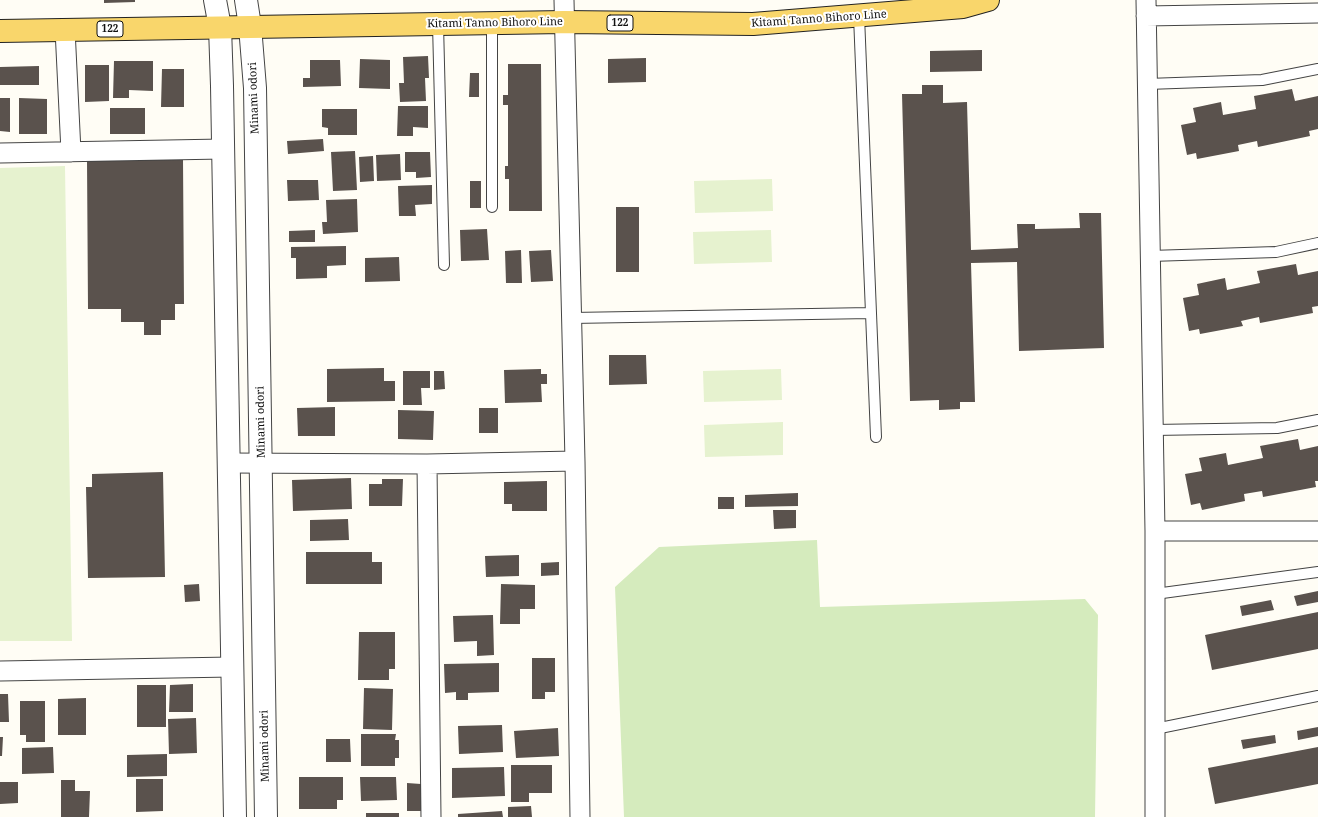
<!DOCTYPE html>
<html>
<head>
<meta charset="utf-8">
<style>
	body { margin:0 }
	canvas { display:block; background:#fffdf5 }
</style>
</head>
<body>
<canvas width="1318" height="817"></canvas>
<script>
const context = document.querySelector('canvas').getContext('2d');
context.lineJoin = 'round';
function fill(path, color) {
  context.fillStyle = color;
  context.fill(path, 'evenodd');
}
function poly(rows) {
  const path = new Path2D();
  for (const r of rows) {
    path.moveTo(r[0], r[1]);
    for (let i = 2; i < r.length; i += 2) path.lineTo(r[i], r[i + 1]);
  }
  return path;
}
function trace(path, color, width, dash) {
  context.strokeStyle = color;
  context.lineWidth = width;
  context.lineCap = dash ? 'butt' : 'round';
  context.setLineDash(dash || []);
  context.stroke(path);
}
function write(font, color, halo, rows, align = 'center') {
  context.font = font + ' "Noto Serif",serif';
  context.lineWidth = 4;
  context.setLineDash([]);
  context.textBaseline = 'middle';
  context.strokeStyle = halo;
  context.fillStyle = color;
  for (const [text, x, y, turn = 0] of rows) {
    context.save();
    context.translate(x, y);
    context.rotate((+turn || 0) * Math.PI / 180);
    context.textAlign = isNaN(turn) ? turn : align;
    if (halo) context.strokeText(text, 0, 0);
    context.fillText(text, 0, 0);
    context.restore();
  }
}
fill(poly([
	[817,540,820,607,1085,599,1098,615,1095,817,624,817,615,587,659,547]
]), '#d5ebbd');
fill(poly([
	[65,166,72,641,0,641,0,168],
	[772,179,773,211,695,213,694,181],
	[771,230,772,262,694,264,693,232],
	[781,369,782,400,704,402,703,371],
	[783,422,783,455,705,457,704,425]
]), '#e6f2cf');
fill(poly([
	[104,0,135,0,135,2,104,3],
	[982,50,982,71,930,72,930,51],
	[428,56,429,78,425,78,426,101,400,102,399,83,404,83,403,57],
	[646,58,646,82,608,83,608,59],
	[360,59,390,60,390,89,359,88],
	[310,60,340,60,341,86,303,87,303,78,310,78],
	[114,61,153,61,153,91,129,90,129,98,113,98],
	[508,64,541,64,542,211,509,211,509,179,505,179,505,166,508,166,508,105,503,105,503,95,508,95],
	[85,65,109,65,109,101,85,102],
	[39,66,39,85,0,85,0,67],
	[162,69,184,69,184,107,161,107],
	[470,73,479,73,479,97,469,97],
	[922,85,943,85,943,103,967,102,971,250,1018,248,1017,224,1035,224,1035,229,1080,228,1079,213,1101,213,1104,348,1019,351,1017,262,971,263,975,402,960,402,960,409,939,410,939,400,910,401,902,94,922,94],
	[1292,89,1295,101,1318,96,1318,129,1309,131,1310,136,1258,147,1257,141,1238,145,1239,151,1197,159,1196,153,1187,155,1181,125,1196,122,1193,108,1221,102,1223,115,1256,109,1254,96],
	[0,98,10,98,10,132,0,131],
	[19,98,47,99,47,134,19,134],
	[398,106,428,106,428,128,413,127,413,136,397,136],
	[110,108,145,108,145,134,110,134],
	[322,109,357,109,357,135,328,135,328,128,322,127],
	[323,139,324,151,288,154,287,141],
	[355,151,357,190,333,191,331,152],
	[405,152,430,152,431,177,416,178,416,172,405,172],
	[400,154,401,180,377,181,376,155],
	[373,156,374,181,360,182,359,157],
	[183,159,184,304,175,304,175,320,161,320,161,335,144,335,144,322,121,322,121,309,88,309,87,160],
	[287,180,318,180,319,200,288,201],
	[470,181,481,181,481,208,470,208],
	[432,185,432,204,415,205,416,216,399,216,398,186],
	[357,199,358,232,323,234,322,222,327,222,326,200],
	[616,207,639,207,639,272,616,272],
	[487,229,489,260,461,261,460,230],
	[315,230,315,242,289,242,289,231],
	[346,246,346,265,327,266,327,278,296,279,296,258,291,258,291,247],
	[521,250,522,283,506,283,505,251],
	[551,250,553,281,531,282,529,251],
	[399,257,400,281,365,282,365,258],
	[1296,264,1298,275,1318,271,1318,306,1312,307,1313,313,1260,323,1259,317,1241,321,1243,326,1200,334,1199,329,1189,331,1183,298,1199,295,1197,284,1225,278,1227,290,1260,283,1257,271],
	[609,355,646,355,647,384,609,385],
	[384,368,384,381,395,381,395,401,327,402,327,369],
	[541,369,541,374,547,374,547,384,541,384,542,402,505,403,504,370],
	[403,371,430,371,430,388,421,388,422,405,403,405],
	[434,371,444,371,445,389,434,390],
	[335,407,335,436,298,436,297,408],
	[479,408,498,408,498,433,479,433],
	[398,410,434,411,433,440,398,439],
	[1298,439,1300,450,1318,446,1318,481,1315,481,1316,487,1263,497,1262,491,1244,494,1245,501,1202,510,1200,503,1191,505,1185,474,1202,471,1199,458,1226,453,1228,465,1263,458,1260,446],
	[163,472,165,577,88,578,86,487,92,487,92,474],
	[351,478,352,509,293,511,292,480],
	[382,479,403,479,402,506,369,506,369,484,382,484],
	[547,481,547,511,512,511,512,504,504,504,504,482],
	[798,493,798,506,745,507,745,495],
	[718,497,734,497,734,509,718,509],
	[773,510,796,510,796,528,774,529],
	[348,519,349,540,310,541,310,520],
	[306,552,372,552,372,562,382,562,382,584,306,584],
	[519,555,519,576,486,577,485,556],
	[559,562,559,575,541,576,541,563],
	[199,584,200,601,185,602,184,585],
	[501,584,535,585,535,609,520,609,520,624,500,624],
	[1318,591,1318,602,1297,606,1294,596],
	[1271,600,1274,610,1242,616,1240,606],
	[1318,612,1318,649,1212,670,1205,635],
	[493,615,494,655,477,656,477,641,454,642,453,616],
	[359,632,395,632,395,669,389,669,389,680,358,680],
	[532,658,555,658,555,692,545,692,545,699,532,699],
	[499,663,499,692,468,693,468,700,456,700,456,692,445,693,444,664],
	[193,684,193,712,169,712,170,685],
	[137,685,166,685,166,727,137,727],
	[364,688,393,689,392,730,363,729],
	[0,694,8,694,9,722,0,722],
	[86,698,86,735,58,735,58,699],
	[20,701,45,701,45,742,26,742,26,735,20,735],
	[196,718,197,753,169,754,168,719],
	[502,725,503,752,459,754,458,726],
	[1318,727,1318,736,1298,740,1297,731],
	[558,728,559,756,516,758,514,731],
	[361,734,396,734,395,740,399,740,399,758,395,758,395,766,361,766],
	[1275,735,1276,743,1243,749,1241,740],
	[0,737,3,737,2,756,0,756],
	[326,739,350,739,351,762,326,762],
	[53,747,54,773,22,774,22,748],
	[1318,747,1318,784,1215,804,1208,768],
	[167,754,167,776,127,777,127,755],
	[511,765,552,765,552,793,529,793,529,802,511,802],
	[504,767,505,796,452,798,452,768],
	[299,777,343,777,343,800,337,800,337,809,299,809],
	[360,777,396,777,397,800,361,801],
	[136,779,163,779,163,811,136,812],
	[61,780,75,780,75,791,90,791,89,817,61,817],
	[0,782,18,782,18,803,0,804],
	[407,783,421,784,421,811,407,811],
	[531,806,532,817,508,817,508,807],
	[502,811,503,817,458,817,458,814],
	[366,813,399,813,399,817,366,817]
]), '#5a524d');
const service = poly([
	[859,16,876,437],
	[438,24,444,265],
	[1147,84,1262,80,1318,69],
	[492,207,492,23],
	[1150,256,1276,252,1318,243],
	[571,318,871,313],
	[1153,430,1277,428,1318,420],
	[1155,594,1318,572],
	[1155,729,1318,696]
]);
const minor = poly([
	[564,0,575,461,580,817],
	[1146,0,1155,531,1155,817],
	[1146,16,1318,13],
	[65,29,71,152],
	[0,153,223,149],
	[228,463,427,464,575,461],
	[427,464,431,817],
	[1155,531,1318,531],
	[0,671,232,667]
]);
const tertiary = poly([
	[215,0,220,27,222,86,235,817],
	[246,0,250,26,255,88,266,817]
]);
const primary = poly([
	[0,31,438,24,564,22,753,24,963,7,988,0]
]);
trace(service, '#444', 12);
trace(minor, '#444', 21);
trace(tertiary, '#444', 24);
trace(primary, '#222', 24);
trace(service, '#fff', 10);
trace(minor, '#fff', 19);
trace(tertiary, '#fff', 22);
trace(primary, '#f9d66b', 22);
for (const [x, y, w] of [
	[620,23,26],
	[110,29,26]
]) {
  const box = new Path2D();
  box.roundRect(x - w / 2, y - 8, w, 16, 3);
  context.fillStyle = '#fff';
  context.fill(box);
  trace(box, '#111', 1);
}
write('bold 10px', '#111', null, [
	["122",620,23],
	["122",110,29]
]);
write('11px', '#111', '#fff', [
	["Kitami Tanno Bihoro Line",819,19,-4],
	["Kitami Tanno Bihoro Line",495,23,-1],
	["Minami odori",254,98,-92],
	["Minami odori",261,422,-91],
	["Minami odori",265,746,-91]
]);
</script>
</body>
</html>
